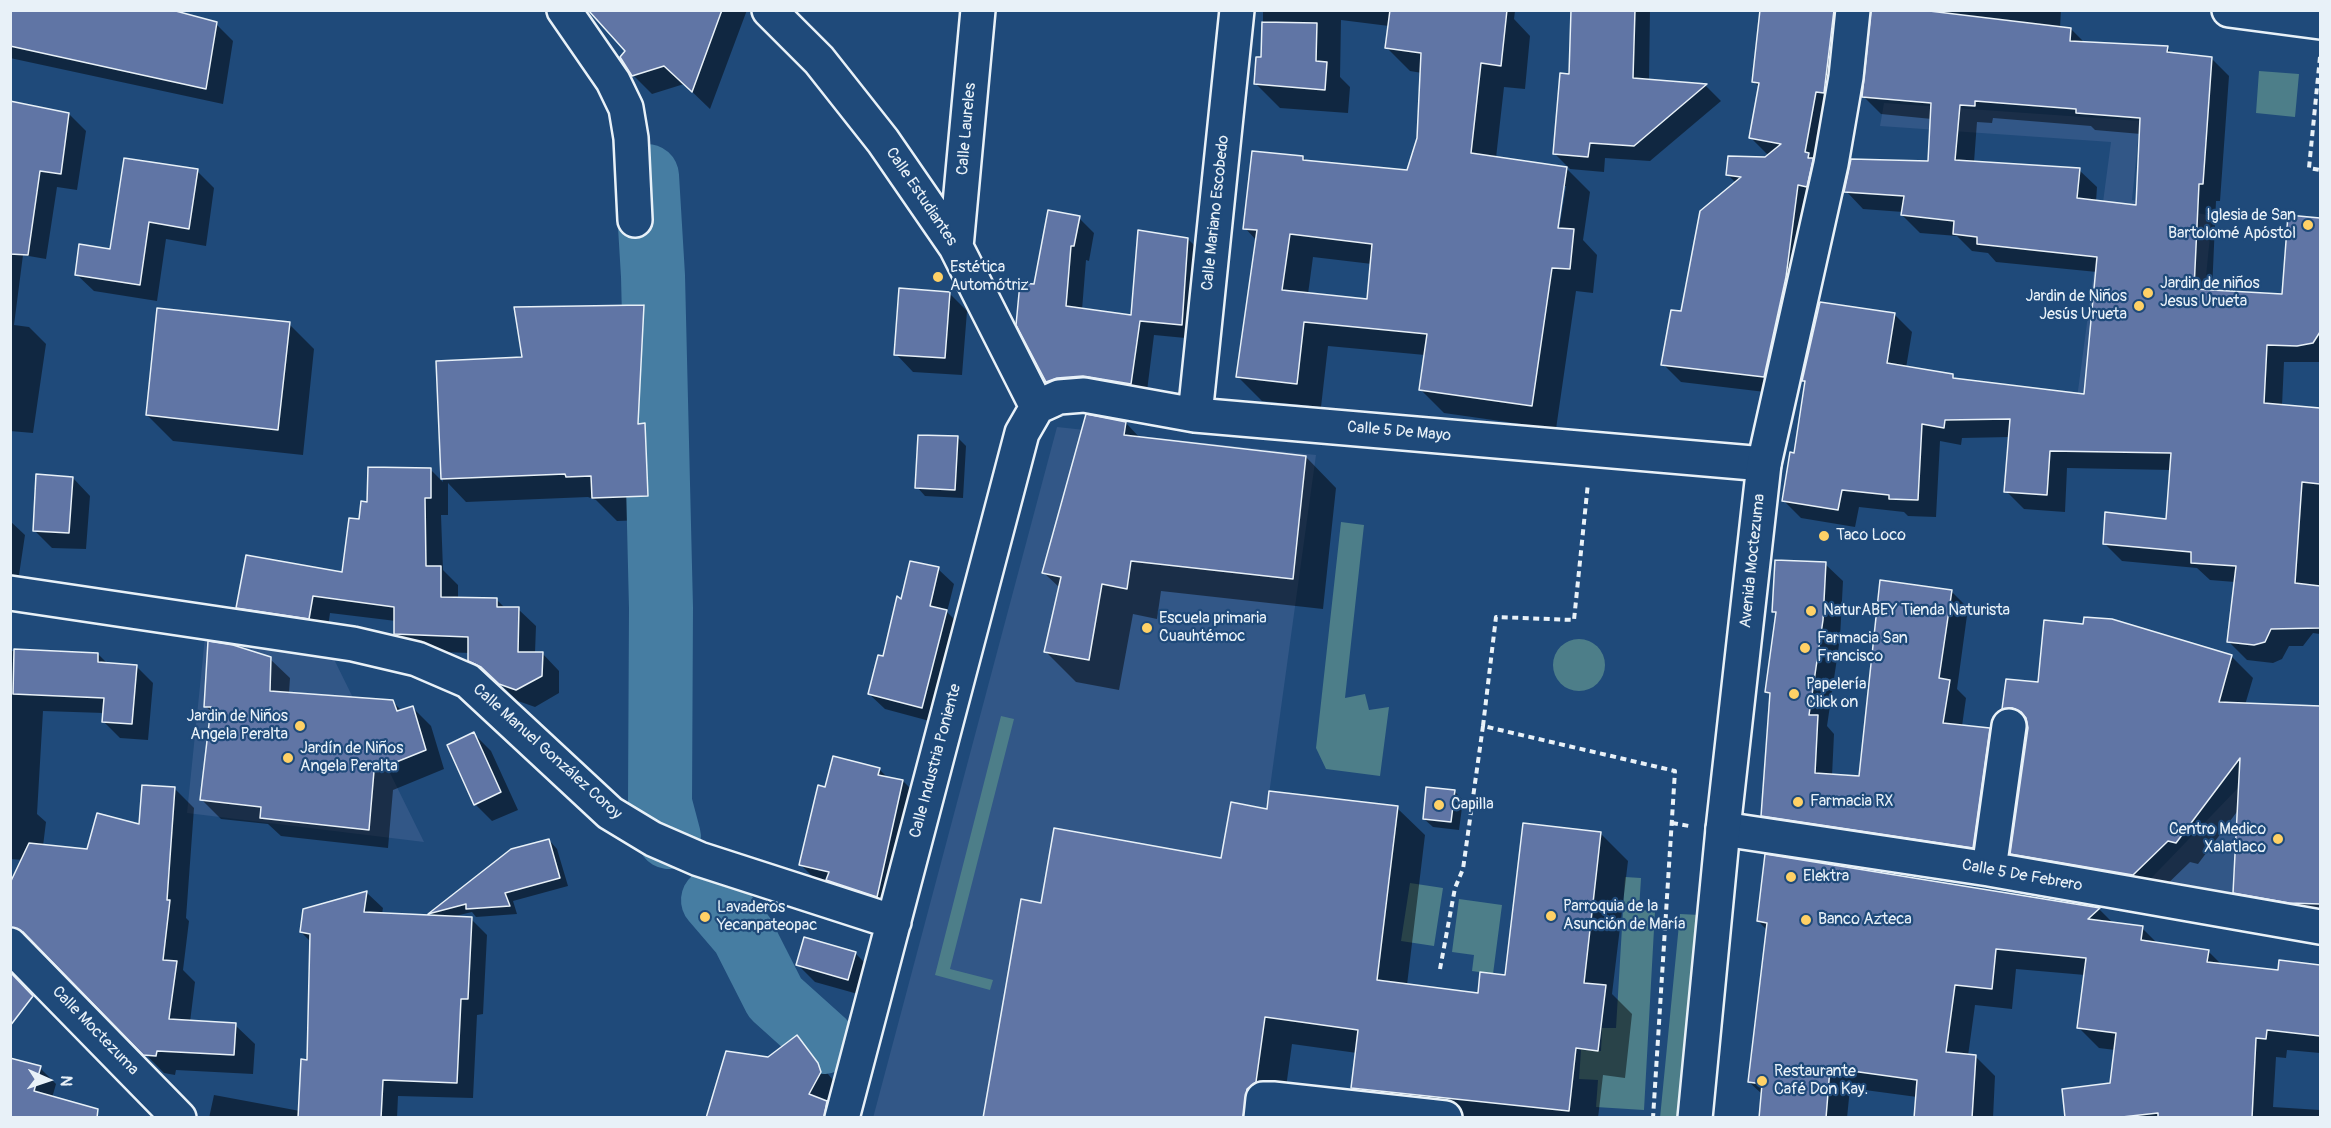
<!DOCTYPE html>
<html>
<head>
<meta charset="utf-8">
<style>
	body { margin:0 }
	#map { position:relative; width:2331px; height:1128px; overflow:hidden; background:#1f4a7a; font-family:Pangolin,sans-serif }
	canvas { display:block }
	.frame { position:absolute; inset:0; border:12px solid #e8f1f8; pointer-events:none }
	.north { position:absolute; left:18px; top:1050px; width:60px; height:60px; -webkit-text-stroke:4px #1f4a7a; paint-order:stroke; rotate:93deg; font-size:16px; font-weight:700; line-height:24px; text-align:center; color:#e8f1f8 }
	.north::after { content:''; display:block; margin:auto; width:21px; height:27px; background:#e8f1f8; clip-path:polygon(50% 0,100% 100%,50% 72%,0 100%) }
</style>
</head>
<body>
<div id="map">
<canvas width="2331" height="1128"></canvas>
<div class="frame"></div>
<div class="north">N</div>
</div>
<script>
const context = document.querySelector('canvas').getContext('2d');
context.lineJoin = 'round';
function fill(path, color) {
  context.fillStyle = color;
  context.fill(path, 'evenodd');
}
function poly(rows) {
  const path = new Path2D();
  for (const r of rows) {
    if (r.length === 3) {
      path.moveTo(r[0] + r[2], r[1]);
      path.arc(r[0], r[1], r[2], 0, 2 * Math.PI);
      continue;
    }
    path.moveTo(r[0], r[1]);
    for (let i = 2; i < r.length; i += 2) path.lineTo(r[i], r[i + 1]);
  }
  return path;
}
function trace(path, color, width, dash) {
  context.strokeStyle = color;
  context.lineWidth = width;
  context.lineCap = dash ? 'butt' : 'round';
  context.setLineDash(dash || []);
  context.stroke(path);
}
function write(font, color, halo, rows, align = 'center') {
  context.font = font + ' Pangolin,sans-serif';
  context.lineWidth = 4.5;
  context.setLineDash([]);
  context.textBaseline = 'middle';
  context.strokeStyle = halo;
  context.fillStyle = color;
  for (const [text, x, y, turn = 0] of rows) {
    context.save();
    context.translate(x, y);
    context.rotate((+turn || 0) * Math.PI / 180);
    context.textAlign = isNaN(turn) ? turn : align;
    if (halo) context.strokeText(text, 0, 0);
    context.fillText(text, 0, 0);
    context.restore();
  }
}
fill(poly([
	[1884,103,2140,121,2132,200,2212,216,2199,347,2070,451,2111,142,1880,126],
	[1057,427,1316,455,1267,809,1231,802,1194,1018,1223,1117,873,1118],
	[206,627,327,645,424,842,187,813],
	[2264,761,2320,769,2320,922,2135,895]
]), '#325787');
fill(poly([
	[2259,71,2299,74,2295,117,2256,113],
	[1341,522,1364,525,1345,698,1365,694,1369,710,1389,707,1380,776,1326,769,1316,748],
	[1579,665,26],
	[1001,716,1014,719,950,969,993,980,990,990,935,975],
	[1625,877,1641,878,1639,910,1655,911,1644,1110,1596,1107,1598,1080,1579,1079,1581,1050,1601,1051,1602,1028,1616,1028],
	[1410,883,1443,888,1434,946,1401,941],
	[1459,899,1502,905,1493,974,1472,971,1474,955,1452,952],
	[1680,914,1700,915,1682,1117,1660,1118]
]), '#4d7e89');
fill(poly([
	[10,10,216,24,233,41,223,104,10,58],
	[580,10,747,10,710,109,684,84,652,94,633,75,626,51,592,11],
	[1263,10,1515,11,1514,19,1530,36,1525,89,1504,87,1496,158,1568,169,1566,168,1590,192,1583,240,1597,255,1593,293,1576,291,1556,429,1444,413,1420,389,1425,355,1328,346,1321,407,1262,401,1238,377,1257,241,1245,228,1303,157,1308,162,1409,172,1418,138,1422,73,1410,71,1386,47,1389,26,1341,20,1340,77,1350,87,1348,113,1280,108,1256,84,1263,59],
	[1563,186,1566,186,1558,236,1555,235],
	[1313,257,1372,264,1368,301,1308,294],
	[1573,10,1650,10,1649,81,1706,86,1721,101,1650,161,1605,158,1604,172,1570,169,1554,153,1571,76],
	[1761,10,1863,10,1782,394,1681,382,1663,364,1736,183,1728,175,1769,156,1751,138,1759,87,1754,82],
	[1873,10,2061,10,2060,28,2071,29,2085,43,2167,48,2173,54,2211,58,2229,76,2220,201,2216,201,2212,291,2284,296,2290,217,2320,219,2320,362,2284,362,2282,406,2320,409,2320,634,2313,633,2303,646,2289,646,2282,659,2273,663,2247,660,2229,642,2235,582,2210,580,2197,568,2122,561,2104,543,2167,520,2171,470,2067,468,2065,512,2024,509,2006,491,2010,437,1962,438,1961,445,1940,441,1936,517,1908,516,1904,512,1859,507,1855,527,1801,518,1783,500,1795,454,1807,384,1803,381,1894,314,1912,332,1906,368,1952,376,1957,380,2085,395,2097,272,1996,262,1988,253,1972,251,1957,236,1920,233,1902,215,1903,212,1863,209,1846,191,1930,162,1932,119,1881,114,1863,96],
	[1993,118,2091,126,2095,130,2141,134,2137,207,2096,202,2097,187,2079,170,1974,162,1977,122,1992,123],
	[10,103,69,114,86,131,77,190,57,187,46,259,23,255,14,325,29,327,46,344,33,433,10,431],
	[197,171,214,188,206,246,166,239,157,301,94,291,76,274,111,250],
	[1079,218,1094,233,1089,261,1086,260,1082,310,1133,317,1188,239,1203,254,1196,339,1154,335,1146,399,1062,397,1047,382,1035,286],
	[949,293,967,311,962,375,913,372,896,354],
	[643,306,667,330,661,442,668,448,670,519,617,521,596,500,588,497,466,502,448,483,448,515,441,515,443,570,458,585,458,599,497,600,505,608,518,609,536,626,535,653,542,653,559,671,559,693,535,707,518,701,500,684,487,678,470,660,470,653,413,651,396,634,396,621,330,613,327,635,255,625,238,607,344,574,368,504,431,470,443,482,438,362,524,358],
	[289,324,314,349,303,455,173,441,147,415],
	[1126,423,1141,439,1306,457,1336,488,1323,609,1161,591,1157,619,1133,614,1119,690,1076,682,1045,651,1060,588,1044,573],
	[958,438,966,446,963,498,925,496,917,487],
	[73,478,90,496,86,549,52,548,34,530],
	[10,521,25,535,16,595,11,601],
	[1825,564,1843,581,1840,638,1827,726,1834,734,1832,776,1860,778,1951,591,1968,608,1957,689,1966,698,1962,726,1989,729,2006,747,1990,864,1779,832,1762,815,1772,697,1767,692,1778,615,1774,612],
	[938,569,954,584,947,612,962,627,937,723,885,709,869,694,902,601],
	[10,651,98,654,108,664,136,666,153,683,148,740,120,738,103,721,104,713,43,711,37,814,46,822,43,846,89,851,141,826,174,788,194,808,186,918,189,921,183,970,195,982,190,1022,235,1025,255,1044,253,1074,176,1070,175,1075,164,1073,43,950,33,946,10,922,23,860,10,859],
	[2231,656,2253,678,2245,705,2320,708,2320,924,2257,914,2235,892,2239,809,2198,864,2190,862,2155,896,2033,875,2012,853,2029,729,2025,729,2004,708,2040,684],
	[270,659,290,678,289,693,392,701,402,711,412,707,431,726,444,769,393,790,388,848,281,836,268,824,221,819,202,800,212,712,205,706],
	[474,734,491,751,518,810,492,821,475,804],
	[879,769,888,778,903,781,919,797,892,912,844,896,833,885,817,881,801,865,826,788],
	[1454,791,1463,800,1459,830,1433,827,1424,819],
	[1397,808,1425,835,1407,985,1479,994,1506,977,1600,833,1628,861,1612,994,1632,1014,1625,1078,1603,1075,1598,1118,1404,1118,1380,1115,1352,1088,1357,1053,1292,1044,1283,1109,1274,1118,985,1118,1042,904,1222,860,1268,810],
	[549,840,557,849,568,886,513,901,517,914,476,917,472,912,451,917,471,919,487,935,483,1014,477,1015,473,1098,398,1096,397,1118,209,1118,214,1095,300,1111,309,1061,311,942,301,932,305,910,367,893,383,908,382,914,435,917,430,912,512,851],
	[1766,856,2099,909,2114,924,2142,928,2158,944,2208,951,2222,965,2279,971,2281,961,2320,967,2320,1053,2287,1050,2286,1058,2276,1057,2273,1107,2320,1110,2320,1118,2066,1118,2111,1085,2115,1050,2099,1048,2079,1028,2085,975,2016,969,2012,1009,1975,1005,1968,1056,1975,1056,1995,1076,1993,1118,1915,1118,1917,1097,1850,1088,1847,1118,1761,1118,1763,1095,1749,1082,1767,930,1758,921],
	[855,953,873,971,865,996,815,982,797,964],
	[797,1037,833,1080,836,1088,826,1106,834,1118,708,1118],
	[40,1068,56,1084,52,1098,10,1118]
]), '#0007');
trace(poly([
	[647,176,653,276,661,608,660,803,669,837],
	[713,900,743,935,775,998,824,1042]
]), '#467da2', 64);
const building = poly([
	[10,10,172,10,217,22,206,89,10,46,10,10],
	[588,10,722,10,692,92,664,66,632,76,620,57,625,51,588,10],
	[1390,10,1507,10,1501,66,1481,63,1471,153,1567,167,1558,228,1574,229,1570,269,1552,268,1532,406,1419,390,1427,334,1304,322,1297,384,1236,377,1257,230,1243,229,1252,151,1303,156,1303,160,1407,170,1417,138,1421,53,1385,48,1390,10],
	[1290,234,1372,244,1367,299,1282,290,1290,234],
	[1571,10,1635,10,1633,78,1707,84,1634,146,1590,143,1588,157,1553,154,1560,73,1569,74,1571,10],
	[1760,10,1834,10,1824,93,1816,92,1805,152,1809,153,1808,158,1813,158,1813,160,1807,187,1798,185,1786,277,1764,377,1661,365,1671,310,1681,311,1700,211,1741,177,1726,175,1728,156,1765,157,1781,144,1749,138,1759,83,1752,82,1760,10],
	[1871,10,1921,10,2071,28,2070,41,2168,46,2167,52,2212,57,2203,184,2199,184,2194,289,2282,294,2288,215,2320,218,2320,332,2313,343,2297,346,2267,345,2264,403,2320,408,2320,484,2302,482,2295,583,2320,586,2320,628,2271,629,2265,642,2254,645,2227,642,2236,566,2191,563,2191,552,2103,544,2105,512,2166,519,2171,453,2050,451,2047,495,2004,492,2010,419,1945,420,1944,428,1922,424,1918,500,1889,499,1889,495,1842,490,1838,510,1782,501,1790,452,1794,453,1805,381,1802,381,1820,302,1895,313,1887,363,1953,374,1953,378,2084,394,2097,257,1977,244,1977,237,1953,234,1954,221,1901,215,1904,196,1844,192,1851,159,1928,161,1931,103,1862,97,1871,10],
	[1975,101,2076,109,2076,113,2140,118,2136,205,2077,198,2080,168,1955,160,1960,105,1975,106,1975,101],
	[1262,22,1317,23,1316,61,1327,62,1325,90,1254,84,1256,57,1261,57,1262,22],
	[10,101,69,113,61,174,40,171,28,255,10,254,10,101],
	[124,158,198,169,189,229,149,222,140,285,75,275,79,244,110,249,124,158],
	[1048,210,1080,216,1074,246,1071,246,1066,306,1131,315,1138,230,1188,238,1182,325,1140,321,1131,384,1083,376,1057,378,1046,382,1016,325,1020,283,1034,284,1048,210],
	[899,288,950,292,945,358,894,355,899,288],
	[644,305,638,424,645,423,648,496,592,498,591,476,566,477,565,474,441,479,436,361,522,357,514,307,644,305],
	[157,308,290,322,278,430,146,415,157,308],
	[1086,414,1126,422,1124,435,1306,456,1293,579,1131,561,1127,589,1102,584,1089,660,1044,652,1061,577,1042,573,1086,414],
	[918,435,958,436,955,490,915,488,918,435],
	[368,467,431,468,431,498,425,498,426,566,441,566,441,597,497,598,497,607,519,607,518,652,543,652,542,676,516,690,499,684,481,667,468,661,468,637,394,634,394,607,313,596,309,619,236,608,246,555,342,572,349,518,359,519,361,501,367,502,368,467],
	[36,474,73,477,69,533,33,531,36,474],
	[1775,560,1826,562,1823,620,1809,715,1818,715,1815,773,1859,776,1880,580,1952,590,1939,678,1950,680,1943,723,1990,728,1973,848,1761,816,1770,693,1765,692,1776,612,1772,612,1775,560],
	[910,561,939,567,930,606,947,610,922,708,868,694,878,655,883,656,897,596,901,599,910,561],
	[2084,617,2112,619,2232,655,2219,702,2320,706,2320,904,2289,903,2233,893,2240,758,2176,843,2168,841,2133,875,2010,854,2028,728,2026,718,2021,712,2012,708,2002,709,2006,679,2038,682,2044,620,2083,624,2084,617],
	[208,641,233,645,271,657,270,691,393,700,397,711,413,706,426,750,374,771,369,830,260,818,261,807,200,800,211,707,204,707,208,641],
	[14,649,98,653,98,662,137,665,132,724,102,722,104,698,13,694,14,649],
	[474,732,501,792,474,805,447,745,474,732],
	[833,756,880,768,878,775,903,780,877,897,826,880,829,872,799,865,818,785,825,787,833,756],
	[142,785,175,787,167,900,170,900,163,960,177,961,169,1019,236,1023,234,1055,157,1051,156,1056,143,1055,23,932,10,927,10,883,29,843,87,849,97,813,139,824,142,785],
	[1426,787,1455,790,1451,822,1423,819,1426,787],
	[1269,791,1398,806,1377,980,1478,993,1480,972,1505,975,1523,823,1601,832,1584,983,1606,985,1598,1051,1576,1048,1569,1111,1351,1088,1358,1030,1265,1017,1256,1082,1247,1089,1243,1118,983,1118,1021,899,1041,903,1054,828,1221,858,1231,802,1267,809,1269,791],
	[549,839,560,878,505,893,510,906,466,909,466,904,428,914,511,849,549,839],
	[1765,854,2100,908,2088,919,2143,926,2141,940,2209,950,2207,962,2278,970,2279,960,2320,965,2320,1036,2267,1030,2266,1039,2256,1038,2252,1118,2158,1118,2158,1113,2113,1118,2065,1118,2062,1089,2110,1083,2116,1033,2077,1028,2086,958,1996,949,1992,989,1955,985,1946,1052,1976,1055,1972,1118,1914,1118,1917,1080,1830,1068,1826,1118,1759,1118,1762,1084,1748,1082,1767,923,1757,921,1765,854],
	[367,891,364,912,472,917,468,999,461,999,457,1083,383,1080,381,1118,298,1118,301,1059,307,1060,310,934,300,932,303,909,367,891],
	[804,937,856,952,848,980,796,965,804,937],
	[10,972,33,996,10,1026,10,972],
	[797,1035,818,1063,821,1072,809,1094,827,1101,824,1118,706,1118,726,1051,768,1057,797,1035],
	[10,1058,41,1066,34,1091,98,1109,97,1118,10,1118,10,1058]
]);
fill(building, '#6075a5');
trace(building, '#e8f1f8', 1.5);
const minor = poly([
	[564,10,613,81,626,108,631,138,635,220],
	[769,10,819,60,883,141,956,247,1037,407],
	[2229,10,2320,22],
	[956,247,978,10],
	[1037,407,1059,397,1084,395,1195,415,1764,464],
	[1195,415,1237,10],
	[10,593,353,644,417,659,468,681,610,813,653,839,699,859,894,922],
	[1723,829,1989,869,2320,927],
	[1989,869,2009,726],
	[10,945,179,1118],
	[842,1118,1022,433,1037,407],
	[1261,1118,1263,1099,1273,1099,1445,1118]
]);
const major = poly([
	[1695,1118,1723,829,1764,464,1831,164,1846,77,1853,10]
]);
trace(minor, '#e8f1f8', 38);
trace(major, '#e8f1f8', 38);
trace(poly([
	[2320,57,2309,168,2320,170],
	[1483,726,1496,617,1574,620,1588,483],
	[1672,823,1689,826],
	[1440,969,1455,888,1463,869,1483,726,1675,771,1653,1118]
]), '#e8f1f8', 4, [6, 4.5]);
trace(minor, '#1f4a7a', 33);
trace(major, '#1f4a7a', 33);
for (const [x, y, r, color] of [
	[2308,225,6,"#ffd166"],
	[938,277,6,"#ffd166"],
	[2148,293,6,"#ffd166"],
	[2139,306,6,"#ffd166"],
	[1824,536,6,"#ffd166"],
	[1811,611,6,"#ffd166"],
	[1147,628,6,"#ffd166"],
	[1805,648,6,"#ffd166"],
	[1794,694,6,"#ffd166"],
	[300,726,6,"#ffd166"],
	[288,758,6,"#ffd166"],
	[1798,802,6,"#ffd166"],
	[1439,805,6,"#ffd166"],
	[2278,839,6,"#ffd166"],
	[1791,877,6,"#ffd166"],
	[1551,916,6,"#ffd166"],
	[705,917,6,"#ffd166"],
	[1806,920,6,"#ffd166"],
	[1762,1081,6,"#ffd166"]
]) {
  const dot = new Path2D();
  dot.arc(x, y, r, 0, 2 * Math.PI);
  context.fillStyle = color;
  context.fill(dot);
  trace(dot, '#1f4a7a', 2);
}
write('16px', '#e8f1f8', '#1f4a7a', [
	["Calle Laureles",967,129,-85],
	["Calle Estudiantes",921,197,56],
	["Calle Mariano Escobedo",1216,213,-84],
	["Calle 5 De Mayo",1399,432,5],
	["Avenida Moctezuma",1753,561,-84],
	["Calle Manuel González Coroy",547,752,42],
	["Calle Industria Poniente",936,761,-75],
	["Calle 5 De Febrero",2022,876,10],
	["Calle Moctezuma",95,1031,46]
]);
write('16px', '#e8f1f8', '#1f4a7a', [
	["Iglesia de San",2296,216,"right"],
	["Bartolomé Apóstol",2296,234,"right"],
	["Estética",950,268],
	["Automótriz",950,286],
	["Jardin de niños",2160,284],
	["Jesus Urueta",2160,302],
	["Jardin de Niños",2127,297,"right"],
	["Jesús Urueta",2127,315,"right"],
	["Taco Loco",1836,536],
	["NaturABEY Tienda Naturista",1823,611],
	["Escuela primaria",1159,619],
	["Cuauhtémoc",1159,637],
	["Farmacia San",1817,639],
	["Francisco",1817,657],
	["Papelería",1806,685],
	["Click on",1806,703],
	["Jardin de Niños",288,717,"right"],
	["Angela Peralta",288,735,"right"],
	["Jardín de Niños",300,749],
	["Angela Peralta",300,767],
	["Farmacia RX",1810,802],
	["Capilla",1451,805],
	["Centro Medico",2266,830,"right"],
	["Xalatlaco",2266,848,"right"],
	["Elektra",1803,877],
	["Parroquia de la",1563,907],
	["Asunción de María",1563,925],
	["Lavaderos",717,908],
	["Yecanpateopac",717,926],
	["Banco Azteca",1818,920],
	["Restaurante",1774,1072],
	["Café Don Kay.",1774,1090]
], 'left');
</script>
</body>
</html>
